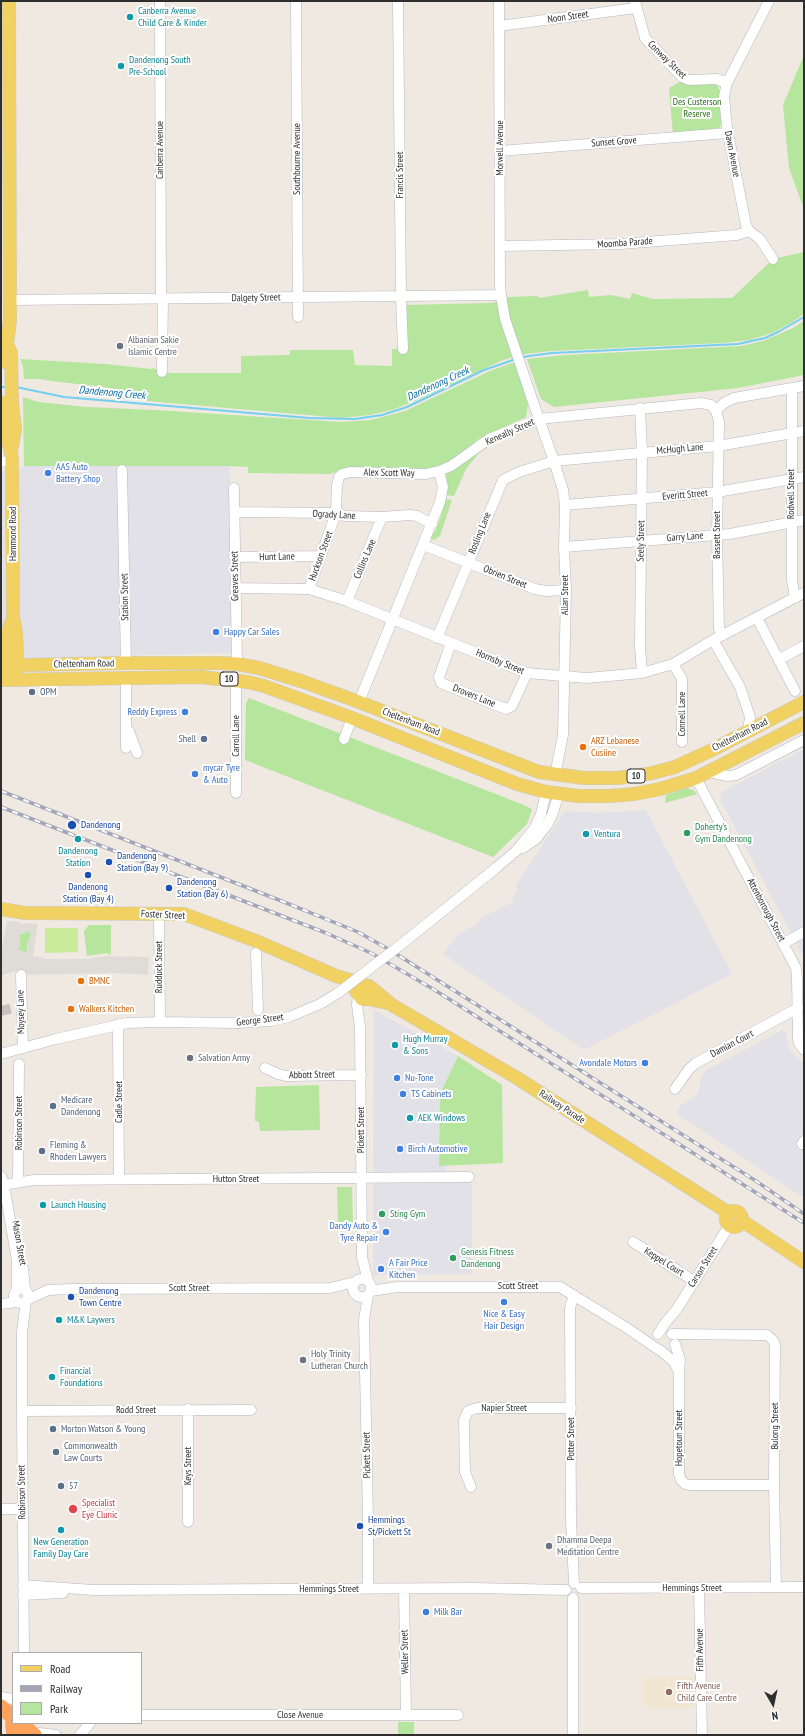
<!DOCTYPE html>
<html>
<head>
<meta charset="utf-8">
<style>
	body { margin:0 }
	#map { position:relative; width:805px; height:1736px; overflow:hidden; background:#efe9e1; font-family:"PT Sans Narrow",sans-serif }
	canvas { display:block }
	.frame { position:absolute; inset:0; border:2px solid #2e2e2e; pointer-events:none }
	.legend { position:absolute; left:12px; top:1652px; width:130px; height:72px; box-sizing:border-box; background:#fff; border:1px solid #ababab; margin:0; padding:5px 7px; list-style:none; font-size:12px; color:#2e2e2e }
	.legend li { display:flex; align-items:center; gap:8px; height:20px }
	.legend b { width:20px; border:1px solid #ababab }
	.north { position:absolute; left:753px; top:1684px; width:40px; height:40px; -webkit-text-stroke:3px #fff; paint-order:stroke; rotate:171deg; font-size:11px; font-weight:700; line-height:16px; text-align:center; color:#2e2e2e }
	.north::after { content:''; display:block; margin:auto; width:14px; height:18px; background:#2e2e2e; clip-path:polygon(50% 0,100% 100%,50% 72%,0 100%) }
</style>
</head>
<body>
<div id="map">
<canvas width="805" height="1736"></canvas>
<div class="frame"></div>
<ul class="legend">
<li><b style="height:5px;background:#f2d163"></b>Road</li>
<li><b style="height:5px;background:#a3a6b8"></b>Railway</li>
<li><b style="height:11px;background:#b6e59e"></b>Park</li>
</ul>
<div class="north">N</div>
</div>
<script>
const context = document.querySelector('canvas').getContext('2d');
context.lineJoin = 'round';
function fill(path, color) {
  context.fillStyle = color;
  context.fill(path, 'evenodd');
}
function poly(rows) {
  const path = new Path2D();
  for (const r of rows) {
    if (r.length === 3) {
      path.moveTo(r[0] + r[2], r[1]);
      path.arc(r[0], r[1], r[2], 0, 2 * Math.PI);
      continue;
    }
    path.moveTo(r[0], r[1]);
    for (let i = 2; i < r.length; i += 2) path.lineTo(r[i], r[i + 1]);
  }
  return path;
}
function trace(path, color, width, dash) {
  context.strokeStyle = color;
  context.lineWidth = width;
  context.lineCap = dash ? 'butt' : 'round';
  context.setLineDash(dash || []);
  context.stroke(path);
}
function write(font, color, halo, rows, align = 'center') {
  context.font = font + ' "PT Sans Narrow",sans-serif';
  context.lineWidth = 4;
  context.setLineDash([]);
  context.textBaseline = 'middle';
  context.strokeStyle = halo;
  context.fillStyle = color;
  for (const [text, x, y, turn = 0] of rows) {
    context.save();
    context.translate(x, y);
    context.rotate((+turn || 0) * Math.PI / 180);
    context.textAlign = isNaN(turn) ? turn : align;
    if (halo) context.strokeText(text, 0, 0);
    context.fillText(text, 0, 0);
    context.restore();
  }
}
fill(poly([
	[24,466,230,466,231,653,1,659,1,472],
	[804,749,804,958,720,799,722,792],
	[646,810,732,974,584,1050,443,954,458,934,477,924,481,918,514,901,512,897,518,889,515,887,565,811,599,813],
	[374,1010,458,1056,443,1095,446,1181,472,1181,472,1274,373,1275],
	[782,1030,786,1033,788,1044,791,1052,804,1063,804,1198,677,1114,680,1106,698,1094,701,1078,707,1070]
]), '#e3e1e8');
fill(poly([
	[644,1677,693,1677,693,1708,644,1708]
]), '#f0e6d1');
fill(poly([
	[804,55,804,209,789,168,783,105],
	[681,81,687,84,714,83,718,86,720,92,722,123,719,128,673,134,669,88],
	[804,252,804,314,791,323,772,333,749,340,724,343,551,351,525,354,503,360,420,399,392,410,369,415,342,418,124,399,119,390,104,387,51,381,40,379,24,379,23,366,20,359,105,364,152,369,152,368,160,370,161,372,169,372,169,373,241,373,241,356,290,355,290,350,353,350,355,365,392,366,392,349,406,349,404,305,492,303,509,297,538,296,539,298,588,290,589,297,611,295,630,299,632,293,653,299,732,298,773,259],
	[804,321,804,375,738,388,554,407,541,399,527,359,565,355,741,346,763,341,793,328],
	[515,362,528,405,526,417,478,439,458,458,436,469,340,470,330,474,248,473,248,467,230,466,24,466,23,397,39,402,86,407,155,410,340,422,371,420,405,411,490,371],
	[526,426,530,429,490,445,479,453,466,469,454,496,446,495,446,472,478,450],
	[445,499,452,500,440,536,434,540,430,538,431,533,435,532,442,513],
	[249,698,524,805,532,809,527,824,493,857,245,760,246,703],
	[687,788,693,790,697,794,665,803,666,795],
	[89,925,111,925,111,955,107,953,87,956,84,931],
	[29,931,31,935,27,945,27,960,21,962,18,959,17,949,20,946,19,935],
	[458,1056,502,1085,503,1163,439,1166,440,1094],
	[319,1085,320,1130,260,1131,259,1122,255,1121,256,1087],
	[337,1187,352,1187,353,1223,338,1224],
	[398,1722,414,1722,414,1735,398,1735]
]), '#b6e59e');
fill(poly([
	[45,928,78,928,78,952,45,953]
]), '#c9ec9a');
fill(poly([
	[7,921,15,921,22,924,32,923,38,924,33,956,48,959,88,959,106,956,149,957,148,975,115,973,18,975,18,971,1,975,1,951],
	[29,931,31,936,27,945,28,951,26,952,17,949,20,946,19,935]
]), '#dfdcd8');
trace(poly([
	[522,357,552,353,738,344,765,338,778,332,804,317],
	[1,387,8,387],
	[16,387,64,397,309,418,355,419,382,415,407,407,484,370,516,359]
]), '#75cff0', 2);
trace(poly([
	[1,1011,13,1008]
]), '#c8c4bd', 10, [10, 5]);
const minor = poly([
	[160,1,161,299],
	[296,1,298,317],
	[398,1,401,297,403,349],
	[499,1,500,286,502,302,505,319,532,399,554,461,563,490,565,505,564,547,566,590,563,735,555,775],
	[635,1,645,38,682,77,689,80,717,79,727,83],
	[769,1,727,83,724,96,727,128,746,225,749,231,760,239,773,259],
	[499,26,636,8],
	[500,151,728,133],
	[500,246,620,244,737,235,749,231],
	[10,300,501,295],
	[162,372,163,299],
	[792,389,792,580,795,598],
	[640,408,642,453,640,646,642,673],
	[716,411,724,403,734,398,804,386],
	[1,462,12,460],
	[122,470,126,663],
	[234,488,237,664],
	[565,505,717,492,804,477],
	[235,512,336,513,345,516,382,517,410,515,417,516,432,524],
	[423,545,535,589,546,591,566,590],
	[564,547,730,534,804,520],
	[234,557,321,556],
	[235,588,309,589,347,601,527,673,587,678,642,673,673,664,713,640,804,593],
	[309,589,336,513,337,485,339,477,342,474,350,472,426,474,439,471,451,466,489,439,539,419,701,403,711,405,716,411,719,422,717,535,719,629,723,635],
	[347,601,382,517],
	[757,618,795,691],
	[437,638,503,480,519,472,554,461,718,446,804,431],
	[713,640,740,687,750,717,748,731],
	[451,643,439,677,441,683,506,709,512,706,527,673],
	[780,659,804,646],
	[673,664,682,679,682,742],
	[126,679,126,748],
	[236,680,236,793],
	[359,702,440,502,443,487,439,471],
	[129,731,137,753],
	[344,739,352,718],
	[709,772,728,776,736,775,804,740],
	[696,778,796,968,797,977,798,1039,799,1043,804,1050],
	[523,848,536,839,547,825,552,815,559,794],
	[496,868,516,851,534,829,541,814,546,792],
	[159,913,160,1022],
	[784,943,804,932],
	[256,953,258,1010],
	[21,975,23,1048],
	[358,994,357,1005,360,1027,362,1257,368,1281],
	[118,1024,119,1179],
	[1,1054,56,1039,127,1023,160,1022,238,1023],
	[265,1068,278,1074,286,1076,361,1075],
	[675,1089,689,1069,696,1063,798,1008],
	[802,1144,804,1141],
	[1,1176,6,1196,17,1261,17,1290],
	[18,1181,19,1064],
	[3,1185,34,1180,469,1177],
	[633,1242,694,1281],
	[23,1268,25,1290],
	[362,1288,9],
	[21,1296,7],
	[371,1291,397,1287,560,1287,627,1328,659,1350],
	[368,1295,364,1320,368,1520,368,1589],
	[27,1300,48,1290,73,1289,330,1288,355,1282],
	[1,1304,17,1302],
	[658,1334,666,1322,677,1309,729,1226],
	[672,1334,762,1335,767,1335,773,1340,775,1345,774,1485,776,1587],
	[675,1344,680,1360,679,1372,679,1474,681,1480,685,1484,689,1485,774,1485],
	[660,1350,674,1362,679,1372],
	[22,1411,251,1410],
	[471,1487,465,1472,464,1420,468,1411,477,1408,571,1408],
	[1,1509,23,1509],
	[188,1522,188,1409],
	[574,1583,571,1521,570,1308,574,1295],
	[23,1585,93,1590,475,1588,566,1590],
	[581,1588,804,1587],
	[699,1588,702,1735],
	[404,1589,406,1715],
	[23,1595,63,1593],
	[24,1653,22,1411,22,1332,26,1301],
	[1,1697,13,1699],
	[141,1715,458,1715],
	[31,1732,56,1735],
	[80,1735,90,1723],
	[573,1735,573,1598]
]);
const major = poly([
	[7,344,11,353,12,403,15,429,11,452],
	[1,362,2,352,7,344,10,320,9,1],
	[1,402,3,424,11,452,12,460,13,616,16,632,17,656,15,672],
	[1,667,25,665,126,663,219,663,237,664,259,668,304,682,359,702,539,772,584,778,617,778,648,774,675,767,712,750,804,702],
	[9,673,6,666,6,649,8,632,12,620],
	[1,680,200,677,248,682,264,686,352,718,517,784,546,792,579,796,609,796,634,794,660,789,696,778,804,723],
	[1,909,25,913,184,914,256,941,336,976,363,984],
	[353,987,362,999,369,999,387,1003],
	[357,993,358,989,361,986,369,986,392,1005,517,1078,729,1213],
	[734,1219,8],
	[741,1220,804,1262]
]);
const highway = poly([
	[1,1707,13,1717],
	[13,1723,14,1735],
	[20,1723,34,1735]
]);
trace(minor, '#b4b7c1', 11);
trace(major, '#c9c9c9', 14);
trace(highway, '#c9c9c9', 16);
trace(minor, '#fff', 10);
trace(major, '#f2d163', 13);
trace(highway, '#ffa35c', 15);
const rail = poly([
	[1,791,279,900,358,932,390,950,656,1118,756,1181,804,1214],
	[1,807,326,933,371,953,433,989,804,1223]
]);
trace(rail, '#a3a6b8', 3.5);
trace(rail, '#fff', 2, [6]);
const minorBridge = poly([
	[238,1023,271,1021,289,1017,320,1004,338,993,403,943,496,868]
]);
trace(minorBridge, '#b4b7c1', 11, []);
trace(minorBridge, '#fff', 10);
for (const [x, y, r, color] of [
	[130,17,4,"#0f9aa8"],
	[121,66,4,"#0f9aa8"],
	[120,346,4,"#6b7280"],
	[48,473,4,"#3f7fe0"],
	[216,632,4,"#3f7fe0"],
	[32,692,4,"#5c6f8a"],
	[185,712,4,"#3f7fe0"],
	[204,739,4,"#5c6f8a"],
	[583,747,4,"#e8710a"],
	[195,774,4,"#3f7fe0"],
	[72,825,5,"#1a4fb4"],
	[687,833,4,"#2e9e5b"],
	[586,834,4,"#0f9aa8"],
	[78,839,4,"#0f9aa8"],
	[109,862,4,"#1a4fb4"],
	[88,875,4,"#1a4fb4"],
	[169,888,4,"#1a4fb4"],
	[81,981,4,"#e8710a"],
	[71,1009,4,"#e8710a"],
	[395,1045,4,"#0f9aa8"],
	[190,1058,4,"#6b7280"],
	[645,1063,4,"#3f7fe0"],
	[397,1078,4,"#3f7fe0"],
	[403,1094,4,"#3f7fe0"],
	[53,1106,4,"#5c6f8a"],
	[410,1118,4,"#0f9aa8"],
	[400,1149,4,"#3f7fe0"],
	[42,1151,4,"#5c6f8a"],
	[43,1205,4,"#0f9aa8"],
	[382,1214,4,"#2e9e5b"],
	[386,1232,4,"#3f7fe0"],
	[453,1258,4,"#2e9e5b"],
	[381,1269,4,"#3f7fe0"],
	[71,1297,4,"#1a4fb4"],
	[504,1302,4,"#3f7fe0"],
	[59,1320,4,"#0f9aa8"],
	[303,1360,4,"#6b7280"],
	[52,1377,4,"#0f9aa8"],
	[53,1429,4,"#5c6f8a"],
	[56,1452,4,"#5c6f8a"],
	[61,1486,4,"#5c6f8a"],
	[73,1509,5,"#e0444e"],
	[360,1526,4,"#1a4fb4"],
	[61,1530,4,"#0f9aa8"],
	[549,1546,4,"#6b7280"],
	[426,1612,4,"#3f7fe0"],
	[669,1692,4,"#8d6e63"]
]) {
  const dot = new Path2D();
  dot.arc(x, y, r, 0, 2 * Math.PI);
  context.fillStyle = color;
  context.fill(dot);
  trace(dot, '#fff', 1.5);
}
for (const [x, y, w] of [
	[229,679,18],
	[636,776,18]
]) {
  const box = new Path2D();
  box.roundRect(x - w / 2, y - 7, w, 14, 3);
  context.fillStyle = '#fff';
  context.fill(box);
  trace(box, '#2e2e2e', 1);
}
write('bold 9px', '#2e2e2e', null, [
	["10",229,679],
	["10",636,776]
]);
write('10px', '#0d838f', '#fff', [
	["Canberra Avenue",138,11],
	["Child Care & Kinder",138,23],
	["Dandenong South",129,60],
	["Pre-School",129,72],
	["Ventura",594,834],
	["Dandenong",78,851,"center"],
	["Station",78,863,"center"],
	["Hugh Murray",403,1039],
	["& Sons",403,1051],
	["AEK Windows",418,1118],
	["Launch Housing",51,1205],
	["M&K Laywers",67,1320],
	["Financial",60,1371],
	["Foundations",60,1383],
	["New Generation",61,1542,"center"],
	["Family Day Care",61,1554,"center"]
], 'left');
write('10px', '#2e2e2e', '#fff', [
	["Noon Street",568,17,-8],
	["Conway Street",667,60,44],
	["Sunset Grove",614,142,-4],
	["Morwell Avenue",500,148,-90],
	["Canberra Avenue",160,150,-90],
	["Dawn Avenue",732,154,79],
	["Southbourne Avenue",297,159,-90],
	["Francis Street",400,175,-90],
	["Moomba Parade",625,243,-4],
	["Dalgety Street",256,298,-1],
	["Keneally Street",510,432,-24],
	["McHugh Lane",680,449,-5],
	["Alex Scott Way",389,473,1],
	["Rodwell Street",791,494,-90],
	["Everitt Street",685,495,-5],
	["Ogrady Lane",334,515,3],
	["Rosling Lane",480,533,-68],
	["Hammond Road",13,534,-90],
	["Bassett Street",717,535,-90],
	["Garry Lane",685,537,-4],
	["Seely Street",641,541,-89],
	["Huckson Street",321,556,-70],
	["Hunt Lane",277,557,-1],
	["Collins Lane",365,559,-67],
	["Greaves Street",235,576,-91],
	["Obrien Street",505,577,22],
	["Allan Street",565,595,-90],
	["Station Street",125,597,-91],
	["Hornsby Street",500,662,22],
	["Cheltenham Road",84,664,-1],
	["Drovers Lane",474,696,22],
	["Connell Lane",682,714,-90],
	["Cheltenham Road",411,722,21],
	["Cheltenham Road",740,735,-27],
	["Carroll Lane",236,736,-90],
	["Attenborough Street",766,910,62],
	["Foster Street",163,915,3],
	["Rudduck Street",159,967,-90],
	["Moysey Lane",21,1012,-91],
	["George Street",260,1020,-7],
	["Damian Court",732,1044,-28],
	["Abbott Street",312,1075,-1],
	["Cadle Street",119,1102,-90],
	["Railway Parade",562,1107,33],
	["Robinson Street",19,1123,-90],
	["Pickett Street",361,1130,-90],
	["Hutton Street",236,1179],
	["Mason Street",19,1243,80],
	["Keppel Court",664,1262,32],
	["Carson Street",703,1267,-58],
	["Scott Street",518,1286],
	["Scott Street",189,1288],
	["Napier Street",504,1408],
	["Rodd Street",136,1410],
	["Bulong Street",775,1426,-90],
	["Hopetoun Street",679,1438,-90],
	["Potter Street",571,1439,-90],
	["Pickett Street",367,1455,-91],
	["Keys Street",188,1466,-90],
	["Robinson Street",22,1492,-91],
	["Hemmings Street",692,1588],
	["Hemmings Street",329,1589],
	["Fifth Avenue",700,1650,-91],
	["Weller Street",405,1652,-91],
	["Close Avenue",300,1715]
]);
write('10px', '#2c6e1b', '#fff', [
	["Des Custerson",697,102],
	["Reserve",697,114]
]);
write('10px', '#5b616d', '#fff', [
	["Albanian Sakie",128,340],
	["Islamic Centre",128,352],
	["Salvation Army",198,1058],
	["Holy Trinity",311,1354],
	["Lutheran Church",311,1366],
	["Dhamma Deepa",557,1540],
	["Meditation Centre",557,1552]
], 'left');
write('10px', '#366cbe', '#fff', [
	["AAS Auto",56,467],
	["Battery Shop",56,479],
	["Happy Car Sales",224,632],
	["Reddy Express",177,712,"right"],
	["mycar Tyre",203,768],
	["& Auto",203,780],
	["Avondale Motors",637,1063,"right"],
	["Nu-Tone",405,1078],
	["TS Cabinets",411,1094],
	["Birch Automotive",408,1149],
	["Dandy Auto &",378,1226,"right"],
	["Tyre Repair",378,1238,"right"],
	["A Fair Price",389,1263],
	["Kitchen",389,1275],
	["Nice & Easy",504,1314,"center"],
	["Hair Design",504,1326,"center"],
	["Milk Bar",434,1612]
], 'left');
write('10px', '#4e5e75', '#fff', [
	["OPM",40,692],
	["Shell",196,739,"right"],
	["Medicare",61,1100],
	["Dandenong",61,1112],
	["Fleming &",50,1145],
	["Rhoden Lawyers",50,1157],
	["Morton Watson & Young",61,1429],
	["Commonwealth",64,1446],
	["Law Courts",64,1458],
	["57",69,1486]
], 'left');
write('10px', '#c56008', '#fff', [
	["ARZ Lebanese",591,741],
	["Cusiine",591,753],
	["BMNC",89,981],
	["Walkers Kitchen",79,1009]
], 'left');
write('10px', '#164399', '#fff', [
	["Dandenong",81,825],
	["Dandenong",117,856],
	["Station (Bay 9)",117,868],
	["Dandenong",177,882],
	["Station (Bay 6)",177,894],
	["Dandenong",88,887,"center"],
	["Station (Bay 4)",88,899,"center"],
	["Dandenong",79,1291],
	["Town Centre",79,1303],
	["Hemmings",368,1520],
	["St/Pickett St",368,1532]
], 'left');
write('10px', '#27864d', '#fff', [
	["Doherty's",695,827],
	["Gym Dandenong",695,839],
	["Sting Gym",390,1214],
	["Genesis Fitness",461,1252],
	["Dandenong",461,1264]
], 'left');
write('10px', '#be3a42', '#fff', [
	["Specialist",82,1503],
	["Eye Clunic",82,1515]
], 'left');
write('10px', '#785e54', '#fff', [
	["Fifth Avenue",677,1686],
	["Child Care Centre",677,1698]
], 'left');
write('italic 11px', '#0d6fa3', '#fff', [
	["Dandenong Creek",438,384,-25],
	["Dandenong Creek",112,393,5]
]);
</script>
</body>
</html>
